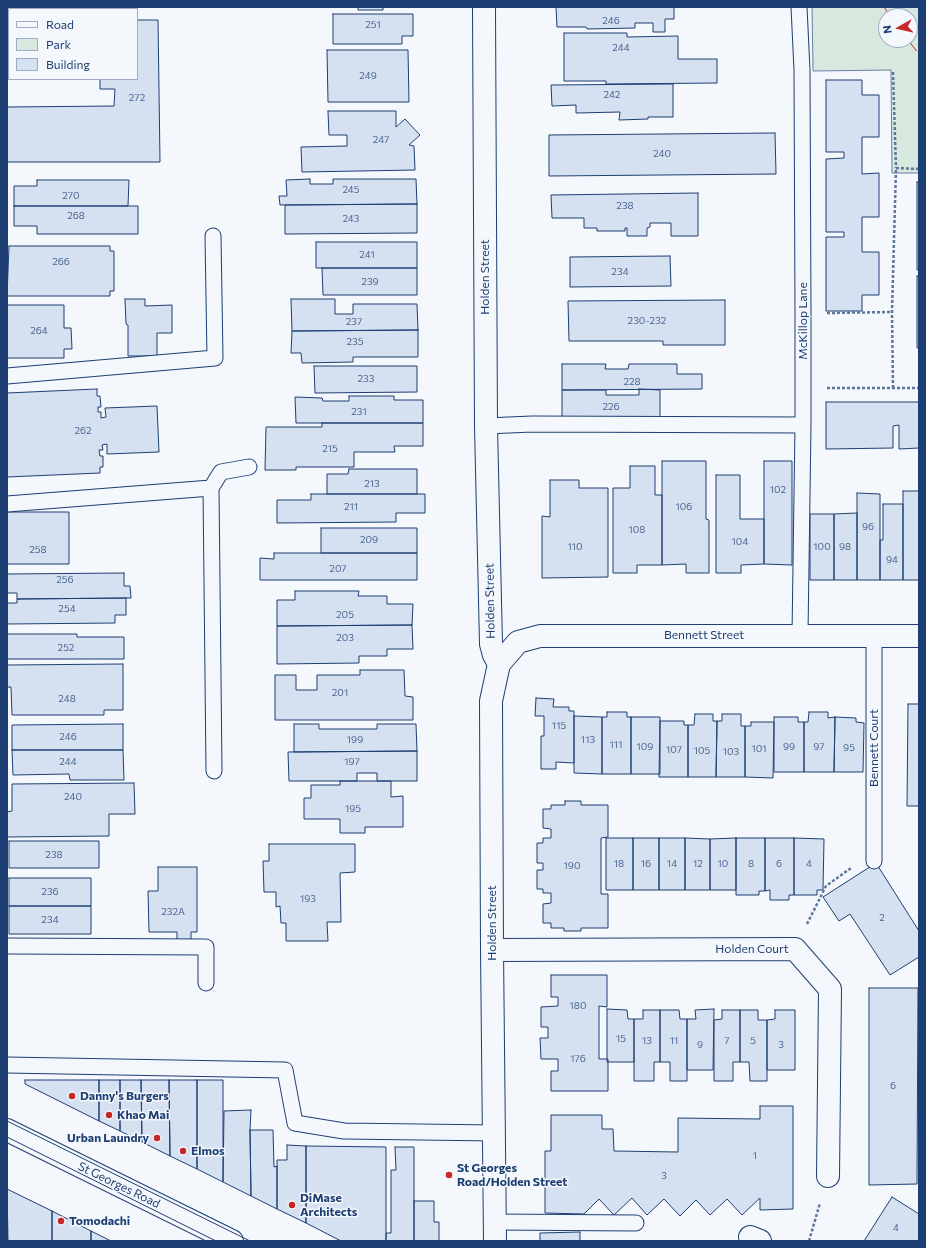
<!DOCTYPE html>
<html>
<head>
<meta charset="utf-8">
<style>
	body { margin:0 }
	#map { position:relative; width:926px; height:1248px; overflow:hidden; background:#f4f7fb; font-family:Commissioner,sans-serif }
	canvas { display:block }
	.frame { position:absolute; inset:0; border:8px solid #1d3f73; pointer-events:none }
	.legend { position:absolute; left:8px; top:8px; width:130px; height:72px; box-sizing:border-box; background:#f4f7fb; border:1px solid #9eadc5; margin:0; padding:5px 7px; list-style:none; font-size:12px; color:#1d3f73 }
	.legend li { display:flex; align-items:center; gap:8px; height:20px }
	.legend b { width:20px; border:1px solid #9eadc5 }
	.north { position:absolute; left:878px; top:8px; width:40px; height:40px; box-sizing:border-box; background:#f4f7fb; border:1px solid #9eadc5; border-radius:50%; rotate:262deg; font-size:11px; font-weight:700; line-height:16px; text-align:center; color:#1d3f73 }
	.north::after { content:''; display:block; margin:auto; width:14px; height:18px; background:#c62828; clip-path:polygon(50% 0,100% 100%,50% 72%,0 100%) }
</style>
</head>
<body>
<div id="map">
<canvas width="926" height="1248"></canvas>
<div class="frame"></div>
<ul class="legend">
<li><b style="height:5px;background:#f4f7fb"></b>Road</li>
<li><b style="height:11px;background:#d7e8df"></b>Park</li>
<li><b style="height:11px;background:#d5e0f0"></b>Building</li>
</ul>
<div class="north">N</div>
</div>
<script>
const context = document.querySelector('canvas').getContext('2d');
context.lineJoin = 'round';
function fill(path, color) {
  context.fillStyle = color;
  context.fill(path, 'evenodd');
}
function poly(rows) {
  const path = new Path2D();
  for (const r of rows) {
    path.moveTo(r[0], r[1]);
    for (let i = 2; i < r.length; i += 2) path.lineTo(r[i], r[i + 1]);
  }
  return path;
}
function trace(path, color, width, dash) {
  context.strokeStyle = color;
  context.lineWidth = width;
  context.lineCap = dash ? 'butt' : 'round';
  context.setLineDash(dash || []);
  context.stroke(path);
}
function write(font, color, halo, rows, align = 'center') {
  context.font = font + ' Commissioner,sans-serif';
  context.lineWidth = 3;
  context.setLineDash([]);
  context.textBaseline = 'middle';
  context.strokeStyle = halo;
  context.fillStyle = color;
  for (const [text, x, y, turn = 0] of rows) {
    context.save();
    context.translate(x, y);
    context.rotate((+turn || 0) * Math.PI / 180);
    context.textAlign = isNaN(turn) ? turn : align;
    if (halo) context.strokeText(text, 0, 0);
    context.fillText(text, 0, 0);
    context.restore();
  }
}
const green = poly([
	[812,7,919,7,919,173,892,173,891,70,813,71,812,7],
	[886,16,910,16,910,40,886,40,886,16]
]);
fill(green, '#d7e8df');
trace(green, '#687fa3', 1);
const building = poly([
	[358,7,383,7,383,10,358,10,358,7],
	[556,7,674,7,674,19,665,19,665,32,653,32,653,23,635,23,635,28,587,29,586,27,557,27,556,7],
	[333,14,413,14,413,36,402,36,402,44,333,44,333,14],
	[137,20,158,20,160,162,7,162,7,107,114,106,115,89,100,89,100,79,137,79,137,20],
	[564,33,627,33,627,37,678,36,678,59,717,59,717,83,606,84,606,81,564,81,564,33],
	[327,50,408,50,409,102,328,102,327,50],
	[826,80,862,80,862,95,879,95,879,137,862,137,862,174,879,173,879,217,862,217,862,252,879,252,879,295,862,295,862,311,826,311,826,237,844,237,844,232,826,232,826,159,844,158,844,152,826,152,826,80],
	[673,84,673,117,648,117,648,119,619,120,620,112,576,113,576,105,552,106,551,85,673,84],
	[328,111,396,111,396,127,405,119,420,135,409,145,414,146,415,170,302,172,301,147,347,146,347,135,329,135,328,111],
	[775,133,776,174,549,176,549,135,775,133],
	[310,179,310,184,333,184,333,179,416,179,417,204,280,205,279,196,287,196,286,180,310,179],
	[37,180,129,180,128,206,14,206,14,186,37,186,37,180],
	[917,182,919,182,919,270,917,270,917,182],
	[698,193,698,236,671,236,671,223,650,223,650,227,647,228,647,236,627,236,627,228,625,228,625,231,597,231,597,228,584,228,584,218,552,218,551,195,698,193],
	[417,204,417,233,285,234,285,205,417,204],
	[14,206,138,206,138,234,37,234,37,226,14,226,14,206],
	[316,242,417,242,417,268,316,268,316,242],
	[9,246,110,246,110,251,114,251,114,291,110,291,110,296,7,296,9,246],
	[670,256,671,286,570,287,570,257,670,256],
	[322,268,417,268,417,295,323,295,322,268],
	[917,276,919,276,919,348,917,348,917,276],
	[125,299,145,299,145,306,172,305,172,333,157,333,157,356,128,356,128,325,126,324,125,299],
	[291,299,335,299,335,314,353,314,353,304,417,304,418,330,292,331,291,299],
	[725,300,725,345,663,345,663,341,569,341,568,301,725,300],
	[7,305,64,305,64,328,71,328,72,349,64,349,64,358,7,358,7,305],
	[418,330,418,357,353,357,353,362,302,363,301,353,291,353,292,331,418,330],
	[562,364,606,364,605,369,628,369,629,364,677,364,677,374,702,374,702,389,562,390,562,364],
	[314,366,417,366,417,392,315,393,314,366],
	[97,389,97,396,100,396,101,407,98,407,98,412,101,412,101,418,106,417,105,408,157,406,159,452,107,454,107,444,102,445,103,450,99,450,100,456,103,456,103,467,100,467,100,473,7,477,7,393,97,389],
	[639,389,660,390,660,419,562,419,562,390,606,390,606,395,639,395,639,389],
	[349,396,394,396,394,400,423,400,423,423,296,423,295,397,322,398,323,401,349,401,349,396],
	[826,402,919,402,919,448,899,449,899,425,893,426,893,448,826,449,826,402],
	[322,423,423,423,423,446,394,446,395,452,354,452,354,467,296,467,296,470,265,470,266,427,322,427,322,423],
	[662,461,706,461,706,519,709,520,709,573,686,573,686,564,662,565,662,461],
	[764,461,792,461,792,565,764,564,764,461],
	[630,466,655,466,655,495,662,495,662,565,637,565,637,573,613,573,613,488,630,488,630,466],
	[349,469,417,469,417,494,327,494,327,474,348,474,349,469],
	[716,475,740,475,740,519,764,519,764,564,741,565,741,573,716,573,716,475],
	[550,480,579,480,579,488,608,488,608,577,542,578,542,516,550,517,550,480],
	[903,491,919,491,919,580,903,580,903,491],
	[857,493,880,494,880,580,857,580,857,493],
	[311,494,425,494,425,513,396,513,396,522,277,523,277,500,311,500,311,494],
	[883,504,903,504,903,580,880,580,880,540,883,540,883,504],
	[7,512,69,512,69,564,7,564,7,512],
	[857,513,857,580,834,580,834,514,857,513],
	[810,514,834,514,834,580,810,580,810,514],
	[321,528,417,528,417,553,321,553,321,528],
	[274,553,417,553,417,580,260,580,260,558,274,559,274,553],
	[124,573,124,586,130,586,131,598,17,599,17,593,7,593,7,574,124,573],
	[295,591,359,591,358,596,387,596,387,604,413,604,412,625,277,626,277,600,295,600,295,591],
	[126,598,126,615,115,615,115,623,7,624,7,603,17,603,17,599,126,598],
	[412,625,413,649,387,649,387,656,359,656,359,663,277,664,277,626,412,625],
	[7,634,77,634,77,637,124,637,124,659,7,659,7,634],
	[123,664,123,710,104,710,104,715,12,715,11,687,7,687,7,665,123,664],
	[360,670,404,670,405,696,413,697,413,720,275,720,275,675,296,675,296,690,317,690,317,675,360,675,360,670],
	[536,698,554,699,553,707,569,707,569,711,574,711,574,763,556,762,556,769,541,769,541,736,544,736,544,716,535,716,536,698],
	[908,704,919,704,919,806,907,806,908,704],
	[607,712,627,712,627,717,631,717,631,774,602,774,602,717,607,717,607,712],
	[809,712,828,712,828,718,835,717,834,772,804,772,804,722,808,722,809,712],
	[695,714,713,714,713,721,717,721,716,777,688,777,688,725,694,725,695,714],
	[722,714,741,714,741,726,745,726,745,777,716,777,717,721,722,721,722,714],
	[574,716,602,717,602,774,574,773,574,716],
	[631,717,660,717,660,774,631,774,631,717],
	[774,717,798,717,798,722,804,722,804,772,774,772,774,717],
	[835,717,856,718,856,722,864,723,863,772,834,772,835,717],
	[660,721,684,721,684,725,688,725,688,777,659,777,660,721],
	[751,722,774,722,773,778,745,777,745,726,751,726,751,722],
	[123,724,123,750,12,750,12,725,123,724],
	[294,724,319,724,319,729,377,729,377,724,416,724,417,751,294,752,294,724],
	[12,750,123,750,124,780,70,780,69,774,13,775,12,750],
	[417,751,417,781,377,781,377,773,357,773,357,781,289,781,288,752,417,751],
	[340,781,391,781,391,797,403,796,403,827,365,827,365,833,340,833,340,819,304,819,304,798,311,798,311,785,340,785,340,781],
	[134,783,135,814,109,814,109,836,7,837,7,812,12,811,12,784,134,783],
	[565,801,581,801,581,805,608,805,608,837,601,838,601,894,608,894,608,928,581,928,581,931,564,931,564,928,551,928,551,923,543,923,543,904,551,903,551,893,543,893,543,889,537,889,537,870,543,870,543,863,537,863,537,843,543,843,543,838,551,838,551,829,543,828,543,809,551,809,551,805,565,805,565,801],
	[606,838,633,838,633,890,606,890,606,838],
	[633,838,659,838,659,890,633,890,633,838],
	[659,838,685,838,685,890,659,890,659,838],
	[685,838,710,839,710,890,685,890,685,838],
	[736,838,765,838,765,891,759,891,759,895,736,895,736,838],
	[736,838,736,890,710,890,710,839,736,838],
	[765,838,794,838,794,895,789,895,789,900,770,900,770,890,765,891,765,838],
	[794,838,824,839,823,890,817,890,817,895,794,895,794,838],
	[9,841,99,841,99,868,9,868,9,841],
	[269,844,355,844,355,872,340,873,341,922,327,922,328,941,286,941,286,923,281,923,280,906,276,907,276,892,264,892,263,861,269,861,269,844],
	[876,863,919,931,919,957,890,975,850,914,839,921,823,897,876,863],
	[158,867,197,867,197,932,191,932,191,943,177,943,177,932,149,932,148,891,158,891,158,867],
	[9,878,91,878,91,906,9,906,9,878],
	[9,906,91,906,91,934,9,934,9,906],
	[551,975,607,975,607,1007,599,1006,599,1059,608,1059,608,1091,551,1091,551,1071,558,1071,558,1059,541,1059,540,1038,548,1038,548,1027,541,1027,541,1007,558,1006,558,997,551,997,551,975],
	[869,988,918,988,917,1184,869,1185,869,988],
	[607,1009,627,1010,628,1019,634,1019,634,1062,607,1062,607,1009],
	[714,1009,713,1070,687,1070,687,1019,696,1019,695,1010,714,1009],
	[643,1010,660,1010,660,1062,654,1062,654,1081,634,1081,634,1019,643,1019,643,1010],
	[660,1010,679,1010,680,1019,687,1019,687,1081,670,1081,670,1062,660,1062,660,1010],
	[722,1010,740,1010,740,1062,733,1062,733,1081,714,1081,714,1020,722,1019,722,1010],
	[740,1010,758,1010,758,1020,767,1020,767,1081,750,1081,749,1062,740,1062,740,1010],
	[775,1010,795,1010,795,1070,767,1070,767,1020,775,1019,775,1010],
	[25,1080,99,1080,99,1121,25,1084,25,1080],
	[99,1080,120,1080,120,1131,99,1121,99,1080],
	[120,1080,141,1080,142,1142,120,1131,120,1080],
	[141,1080,169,1080,170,1156,142,1142,141,1080],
	[169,1080,197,1080,197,1169,170,1156,169,1080],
	[197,1080,223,1080,223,1182,197,1169,197,1080],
	[760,1106,793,1106,793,1209,760,1210,760,1198,742,1215,727,1199,710,1215,696,1200,680,1216,664,1199,647,1215,632,1198,614,1215,599,1199,584,1214,545,1213,545,1151,551,1151,551,1115,602,1115,602,1129,613,1129,614,1151,678,1152,678,1118,760,1119,760,1106],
	[251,1110,250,1130,251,1196,223,1182,224,1111,251,1110],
	[250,1130,273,1130,274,1167,277,1166,277,1209,251,1196,250,1130],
	[287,1145,306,1146,306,1223,277,1209,277,1160,287,1160,287,1145],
	[306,1146,386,1147,386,1241,341,1241,306,1223,306,1146],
	[395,1147,414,1147,414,1241,386,1241,386,1233,391,1233,391,1170,396,1170,395,1147],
	[7,1189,52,1211,52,1241,8,1241,7,1189],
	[892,1197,919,1214,919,1241,864,1241,892,1197],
	[414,1201,434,1201,434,1222,439,1222,439,1241,414,1241,414,1201],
	[52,1211,91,1231,91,1241,52,1241,52,1211],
	[91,1231,111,1241,91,1241,91,1231],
	[580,1232,580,1241,540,1241,540,1233,580,1232]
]);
fill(building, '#d5e0f0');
trace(building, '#1d3f73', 1);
const lane = poly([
	[799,7,802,70,803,313,803,425,800,635],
	[7,376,215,358,213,236],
	[486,426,532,424,803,425],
	[211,488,221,472,249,467],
	[7,504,211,488,214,771],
	[874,861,874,635],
	[7,946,206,947,206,983],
	[7,1065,285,1070,295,1123,344,1131,495,1133],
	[495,1222,636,1223]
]);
const street = poly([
	[484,7,486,426,491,644,494,655,499,664],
	[492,950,795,949,830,989,828,1176],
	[750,1237,760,1241]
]);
const secondary = poly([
	[495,1241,492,950,491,701,499,664,518,642,540,636,919,636]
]);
const highway = poly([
	[7,1130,232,1241]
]);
trace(lane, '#1d3f73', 17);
trace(street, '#1d3f73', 24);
trace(secondary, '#1d3f73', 24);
trace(highway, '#1d3f73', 24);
trace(poly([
	[893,72,896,168],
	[827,313,892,312],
	[827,388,919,388],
	[893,388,892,312,896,168,919,169],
	[807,924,826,886,851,868],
	[809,1241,820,1203]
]), '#5e769c', 2.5, [3, 2]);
trace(lane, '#f4f7fb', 15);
trace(street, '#f4f7fb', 22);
trace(secondary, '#f4f7fb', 22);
trace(highway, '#f4f7fb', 22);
trace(poly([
	[7,1121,250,1241],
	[7,1137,216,1241]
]), '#1d3f73', 1);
trace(poly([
	[884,7,890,16],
	[908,40,919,54]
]), '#c62828', 1, [14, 3, 2, 3]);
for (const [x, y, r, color] of [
	[72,1096,4,"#c62828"],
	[109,1115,4,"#c62828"],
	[157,1138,4,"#c62828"],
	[183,1151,4,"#c62828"],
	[449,1175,4,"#c62828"],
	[292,1205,4,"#c62828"],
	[61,1221,4,"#c62828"]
]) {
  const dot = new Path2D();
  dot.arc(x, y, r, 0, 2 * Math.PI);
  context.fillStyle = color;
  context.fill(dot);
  trace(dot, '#f4f7fb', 1.5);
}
write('10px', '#4b6792', null, [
	["246",611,21],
	["251",373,25],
	["244",621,48],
	["249",368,76],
	["242",612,95],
	["272",137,98],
	["247",381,140],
	["240",662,154],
	["245",351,190],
	["270",71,196],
	["238",625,206],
	["268",76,216],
	["243",351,219],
	["241",367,255],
	["266",61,262],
	["234",620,272],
	["239",370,282],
	["230-232",647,321],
	["237",354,322],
	["264",39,331],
	["235",355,342],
	["233",366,379],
	["228",632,382],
	["226",611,407],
	["231",359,412],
	["262",83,431],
	["215",330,449],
	["213",372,484],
	["102",778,490],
	["211",351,507],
	["106",684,507],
	["96",868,527],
	["108",637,530],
	["209",369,540],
	["104",740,542],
	["110",575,547],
	["100",822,547],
	["98",845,547],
	["258",38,550],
	["94",892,560],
	["207",338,569],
	["256",65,580],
	["254",67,609],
	["205",345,615],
	["203",345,638],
	["252",66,648],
	["201",340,693],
	["248",67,699],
	["115",559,726],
	["246",68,737],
	["199",355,740],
	["113",588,740],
	["111",616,745],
	["109",645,747],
	["99",789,747],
	["97",819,747],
	["95",849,748],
	["101",759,749],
	["107",674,750],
	["105",702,751],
	["103",731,752],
	["244",68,762],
	["197",352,762],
	["240",73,797],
	["195",353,809],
	["238",54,855],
	["18",619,864],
	["16",646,864],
	["14",672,864],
	["12",698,864],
	["10",723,864],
	["8",751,864],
	["6",779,864],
	["4",809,864],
	["190",572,866],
	["236",50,892],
	["193",308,899],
	["232A",173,912],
	["2",882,918],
	["234",50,920],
	["180",578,1006],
	["15",621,1039],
	["13",647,1041],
	["11",674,1041],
	["7",727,1041],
	["5",753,1041],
	["9",700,1045],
	["3",781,1045],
	["176",578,1059],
	["6",893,1086],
	["1",755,1156],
	["3",664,1176],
	["4",896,1228]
]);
write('12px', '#1d3f73', '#f4f7fb', [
	["Holden Street",485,277,-90],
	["McKillop Lane",803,321,-90],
	["Holden Street",490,601,-91],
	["Bennett Street",704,635],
	["Bennett Court",874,748,-90],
	["Holden Street",492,923,-90],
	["Holden Court",752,949],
	["St Georges Road",119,1185,26]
]);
write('bold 12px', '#1d3f73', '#f4f7fb', [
	["Danny's Burgers",80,1096],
	["Khao Mai",117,1115],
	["Urban Laundry",149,1138,"right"],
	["Elmos",191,1151],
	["St Georges",457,1168],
	["Road/Holden Street",457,1182],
	["DiMase",300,1198],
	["Architects",300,1212],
	["Tomodachi",69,1221]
], 'left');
</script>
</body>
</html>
